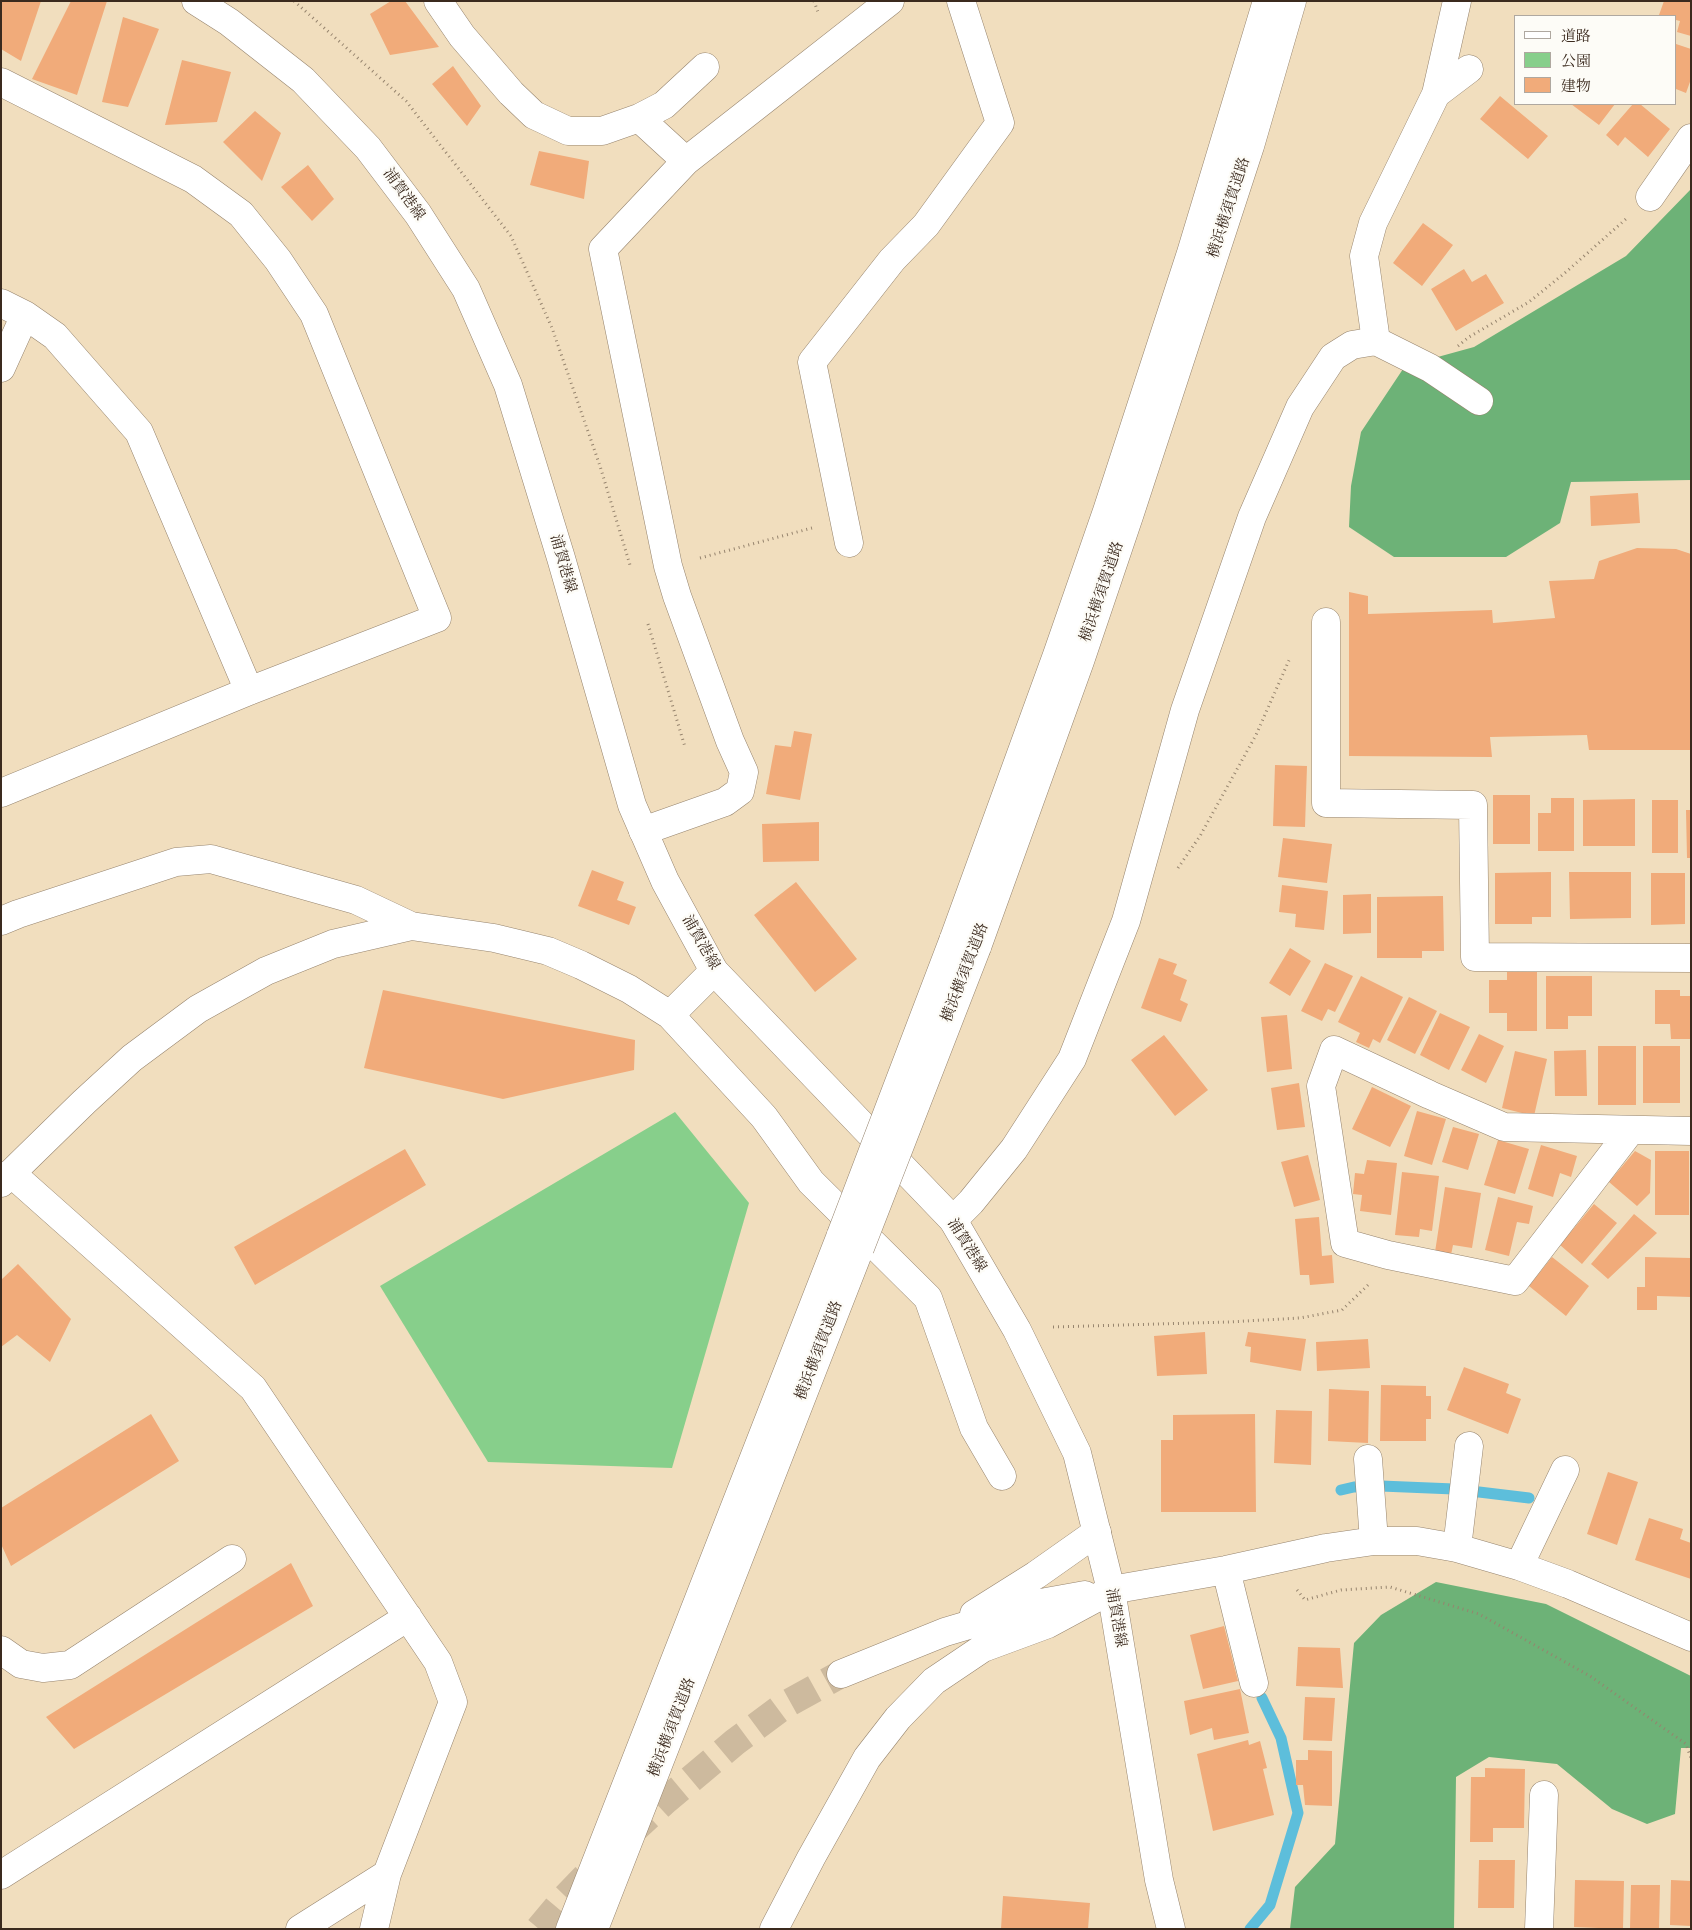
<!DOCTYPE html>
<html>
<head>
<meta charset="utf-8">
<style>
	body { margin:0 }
	#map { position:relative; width:1692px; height:1930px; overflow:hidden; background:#f1debe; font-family:"IM FELL English","Noto Serif JP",serif }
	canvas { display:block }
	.frame { position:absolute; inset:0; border:2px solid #3b2a1e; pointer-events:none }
	.legend { position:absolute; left:1514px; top:15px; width:162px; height:90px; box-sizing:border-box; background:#fdfcf7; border:1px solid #afa8a0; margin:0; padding:6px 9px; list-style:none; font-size:15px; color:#3b2a1e }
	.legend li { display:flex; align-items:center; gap:10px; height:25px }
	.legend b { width:25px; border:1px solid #afa8a0 }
</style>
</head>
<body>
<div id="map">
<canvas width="1692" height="1930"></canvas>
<div class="frame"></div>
<ul class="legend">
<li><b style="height:6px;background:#fff"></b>道路</li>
<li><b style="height:14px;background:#87cf8b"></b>公園</li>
<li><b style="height:14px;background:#f1ab7a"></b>建物</li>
</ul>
</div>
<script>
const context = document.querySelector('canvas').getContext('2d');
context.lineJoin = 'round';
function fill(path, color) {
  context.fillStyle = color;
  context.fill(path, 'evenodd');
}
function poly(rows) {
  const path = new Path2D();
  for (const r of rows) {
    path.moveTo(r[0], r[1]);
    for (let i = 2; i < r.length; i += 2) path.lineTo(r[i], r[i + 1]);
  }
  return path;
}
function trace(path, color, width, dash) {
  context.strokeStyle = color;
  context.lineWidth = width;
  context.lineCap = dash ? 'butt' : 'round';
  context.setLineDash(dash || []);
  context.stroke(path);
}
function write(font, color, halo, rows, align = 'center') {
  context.font = font + ' "IM FELL English","Noto Serif JP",serif';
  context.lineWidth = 4.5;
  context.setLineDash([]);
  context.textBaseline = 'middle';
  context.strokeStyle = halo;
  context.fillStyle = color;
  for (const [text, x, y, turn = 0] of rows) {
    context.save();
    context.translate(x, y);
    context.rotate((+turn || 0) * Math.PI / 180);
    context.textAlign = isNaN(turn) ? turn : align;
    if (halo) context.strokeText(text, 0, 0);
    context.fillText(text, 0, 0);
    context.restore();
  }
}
fill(poly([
	[675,1112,749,1203,672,1468,488,1462,380,1286]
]), '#87cf8b');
fill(poly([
	[1691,189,1691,480,1571,482,1560,523,1506,557,1394,557,1349,527,1351,486,1361,432,1405,366,1474,347,1626,256],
	[1436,1582,1546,1604,1691,1676,1691,1748,1681,1748,1675,1814,1647,1824,1612,1809,1557,1764,1489,1757,1456,1777,1454,1929,1290,1929,1295,1887,1335,1844,1354,1643,1381,1615]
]), '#6db277');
trace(poly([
	[1341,1490,1354,1487,1381,1486,1454,1489,1529,1498],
	[1250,1929,1270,1905,1298,1813,1281,1738,1262,1698]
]), '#5dbedb', 11);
fill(poly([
	[1,1,41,1,21,61,1,49],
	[71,1,107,1,77,95,32,79],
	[391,1,405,1,439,47,390,55,370,14],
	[1664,1,1691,1,1691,36,1677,32,1680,21,1676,20,1676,16,1659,15],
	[123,17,159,29,128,107,102,102],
	[1676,44,1691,49,1691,79,1686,93,1676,89],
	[182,60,231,72,217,122,165,125],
	[453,66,481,106,467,126,432,84],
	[1500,96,1548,136,1528,159,1480,119],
	[1571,104,1615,104,1599,125],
	[1633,104,1640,104,1670,129,1648,157,1625,137,1618,146,1606,135],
	[255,111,281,133,262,181,223,142],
	[539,151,589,161,584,199,530,185],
	[308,165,334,199,312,221,281,187],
	[1423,223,1453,245,1422,286,1393,263],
	[1464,269,1472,282,1486,274,1504,303,1456,331,1431,289],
	[1638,493,1640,523,1591,526,1590,496],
	[1637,548,1676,549,1691,554,1691,750,1589,750,1587,735,1490,737,1492,757,1349,756,1349,592,1368,596,1368,614,1492,610,1493,623,1555,618,1549,581,1594,579,1599,561],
	[794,731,812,734,800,800,766,794,775,745,791,747],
	[1275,765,1307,766,1305,827,1273,826],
	[1493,795,1530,795,1530,844,1493,844],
	[1551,798,1574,798,1574,851,1538,851,1538,813,1551,813],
	[1635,799,1635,846,1583,846,1583,800],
	[1652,800,1678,800,1678,853,1652,853],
	[1686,810,1691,810,1691,858,1687,858],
	[819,822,819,861,763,862,762,824],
	[1283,838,1332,844,1327,883,1278,877],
	[592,870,624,882,617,900,636,907,629,925,578,906],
	[1551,872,1551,917,1532,917,1532,924,1495,924,1495,873],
	[1569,872,1631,872,1631,918,1570,919],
	[1651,873,1685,873,1685,924,1651,925],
	[796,882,857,959,815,992,754,915],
	[1282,885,1328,891,1324,930,1295,927,1296,914,1279,912],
	[1371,894,1371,933,1343,934,1343,895],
	[1443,896,1444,951,1422,951,1422,958,1377,958,1377,897],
	[1290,948,1311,961,1290,996,1269,983],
	[1159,958,1177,964,1173,974,1187,980,1180,1000,1188,1004,1181,1022,1141,1008],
	[1325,963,1353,976,1335,1012,1328,1009,1322,1021,1301,1011],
	[1507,972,1537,972,1537,1031,1507,1031,1507,1013,1489,1013,1489,980,1507,980],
	[1361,976,1403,997,1380,1043,1373,1039,1369,1048,1356,1042,1360,1033,1338,1022],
	[1546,976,1592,976,1592,1016,1568,1016,1568,1029,1546,1029],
	[383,990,635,1040,634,1070,503,1099,364,1068],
	[1655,990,1680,990,1680,996,1691,996,1691,1039,1671,1039,1670,1024,1655,1024],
	[1409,997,1437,1011,1415,1054,1387,1040],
	[1440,1013,1470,1027,1449,1070,1420,1055],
	[1287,1015,1292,1069,1267,1072,1261,1017],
	[1479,1034,1504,1046,1486,1083,1461,1070],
	[1164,1035,1208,1090,1175,1116,1131,1060],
	[1598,1046,1636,1046,1636,1105,1598,1105],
	[1643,1046,1680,1046,1680,1103,1643,1103],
	[1586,1050,1587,1096,1555,1096,1554,1051],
	[1515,1051,1547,1059,1534,1116,1502,1108],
	[1299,1083,1305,1127,1277,1130,1271,1088],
	[1372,1087,1411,1106,1390,1147,1352,1129],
	[1417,1111,1446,1119,1432,1165,1404,1156],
	[1453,1127,1479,1134,1468,1170,1442,1162],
	[1498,1140,1529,1149,1515,1194,1484,1185],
	[1541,1145,1577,1156,1571,1177,1560,1173,1553,1197,1528,1189],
	[405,1149,426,1185,255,1285,234,1247],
	[1635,1151,1651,1160,1650,1193,1637,1206,1609,1182],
	[1655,1151,1689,1151,1689,1215,1655,1215],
	[1308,1155,1320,1200,1294,1207,1281,1162],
	[1367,1160,1397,1163,1391,1215,1360,1211,1362,1195,1353,1194,1355,1173,1364,1174],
	[1402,1172,1439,1176,1432,1231,1420,1229,1419,1237,1395,1235],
	[1445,1187,1481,1193,1472,1248,1453,1245,1451,1255,1435,1252],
	[1498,1197,1533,1206,1529,1224,1517,1222,1509,1256,1485,1250],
	[1594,1204,1617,1223,1582,1264,1560,1245],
	[1634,1214,1657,1233,1608,1279,1591,1264],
	[1319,1217,1322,1256,1332,1255,1334,1283,1310,1285,1309,1275,1300,1275,1295,1219],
	[1552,1257,1589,1286,1566,1316,1529,1286],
	[1645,1257,1691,1258,1691,1297,1657,1296,1657,1310,1637,1310,1637,1287,1645,1287],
	[18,1264,71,1319,50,1362,17,1335,1,1347,1,1280],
	[1205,1332,1207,1374,1157,1376,1154,1336],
	[1248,1332,1306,1339,1301,1371,1250,1362,1251,1347,1245,1346],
	[1368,1339,1370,1368,1317,1371,1316,1342],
	[1464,1367,1509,1384,1506,1393,1521,1399,1508,1434,1447,1410],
	[1381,1385,1426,1386,1426,1396,1431,1396,1431,1419,1426,1419,1426,1441,1380,1441],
	[1329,1389,1369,1391,1368,1443,1328,1441],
	[1276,1410,1312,1411,1311,1465,1274,1463],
	[151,1414,179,1461,11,1566,1,1544,1,1508],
	[1255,1414,1256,1512,1161,1512,1161,1440,1173,1440,1173,1415],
	[1608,1472,1638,1482,1617,1545,1587,1534],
	[1649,1518,1683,1529,1680,1539,1691,1543,1691,1579,1635,1560],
	[291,1563,313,1606,74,1749,46,1717],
	[1224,1626,1238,1681,1203,1689,1190,1635],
	[1298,1647,1340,1648,1343,1688,1296,1686],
	[1240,1689,1249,1733,1214,1740,1212,1728,1190,1735,1184,1701],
	[1305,1697,1335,1698,1332,1741,1303,1740],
	[1248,1740,1249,1745,1260,1741,1267,1768,1263,1769,1274,1815,1213,1831,1197,1754],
	[1308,1750,1332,1751,1332,1806,1305,1805,1303,1785,1296,1785,1296,1760,1308,1760],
	[1485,1768,1525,1769,1524,1828,1493,1828,1493,1842,1470,1842,1471,1777,1485,1777],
	[1479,1860,1515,1860,1514,1908,1478,1908],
	[1575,1880,1624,1881,1623,1929,1574,1927],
	[1671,1880,1691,1881,1691,1926,1670,1925],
	[1631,1885,1660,1885,1659,1929,1630,1929],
	[1003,1896,1090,1903,1088,1929,1001,1929]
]), '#f1ab7a');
trace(poly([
	[628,1835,666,1800,735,1742,785,1705,841,1674],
	[539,1929,565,1898,595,1867]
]), '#cdba9e', 28, [28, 14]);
const minor = poly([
	[438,1,462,36,511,93,534,115,568,131,602,131,639,118,664,105,705,67],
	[1,82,193,179,241,214,278,260,314,314,437,618,249,691,1,793],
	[1436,94,1469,69],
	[639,118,686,161],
	[1650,197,1691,138],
	[1,303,25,315,55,336,139,432,249,691],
	[1376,341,1364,256,1373,223,1436,94,1457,1],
	[1,368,25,315],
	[849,543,812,362,892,260,926,225,1000,123,961,1],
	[1326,622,1326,803,1473,805,1475,957,1691,958],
	[643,831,725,802,740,791,744,772,730,741,677,596,668,566,603,249,686,161,890,1],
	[1,921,18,914,176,862,211,859,356,900,411,926],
	[670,1015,764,1117,811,1182,928,1298,974,1428,1002,1476],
	[1631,1130,1515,1281,1388,1255,1345,1243,1321,1086,1334,1050,1430,1095,1504,1127,1691,1131],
	[11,1173,253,1388,438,1662,453,1702,387,1874,374,1929],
	[1,1183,84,1102,132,1058,198,1009,266,971,333,944,411,926,494,938,548,951,581,965,629,989,670,1015,714,971],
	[953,1220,971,1202,1014,1149,1072,1059,1126,921,1185,710,1252,517,1300,407,1333,357,1352,345,1376,341,1430,368,1479,401],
	[1368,1459,1374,1541],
	[1457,1548,1469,1446],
	[1519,1566,1565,1470],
	[1226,1570,1254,1683],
	[1111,1590,1226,1570,1326,1548,1374,1541,1417,1541,1457,1548,1519,1566,1568,1584,1691,1637],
	[1,1650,21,1664,43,1668,70,1665,232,1559],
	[1,1875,408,1617],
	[300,1929,387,1874],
	[1539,1929,1544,1795]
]);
const major = poly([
	[196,1,229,22,303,80,368,148,418,214,466,289,508,385,561,558,632,805,665,881,714,971,953,1220,1017,1330,1077,1453,1111,1590,1159,1880,1171,1929]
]);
const highway = poly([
	[953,941,1057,655,1107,511,1191,253,1267,1],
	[977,947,1080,661,1129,516,1250,146,1292,1],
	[974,1614,1036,1575,1097,1532],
	[841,1674,945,1632,1046,1602,1085,1595],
	[570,1929,841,1235],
	[594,1929,860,1248],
	[774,1929,811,1858,867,1758,898,1718,934,1681,983,1648,1048,1624,1111,1590]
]);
trace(minor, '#96846e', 29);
trace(major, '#96846e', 29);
trace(highway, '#96846e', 29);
trace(poly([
	[294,1,406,101,511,236,552,328,600,466,630,565],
	[814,1,819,15],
	[1458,346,1469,337,1529,302,1566,272,1626,219],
	[700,558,812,528],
	[648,624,685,747],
	[1178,868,1200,836,1256,735,1290,658],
	[1053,1327,1228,1322,1300,1318,1342,1310,1368,1285],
	[1297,1590,1305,1600,1341,1590,1390,1587,1479,1614,1590,1676,1686,1744,1691,1758]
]), '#96846e', 3, [1, 4]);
trace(minor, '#fff', 28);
trace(major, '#fff', 28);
trace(highway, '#fff', 28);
const highwayBridge = poly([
	[841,1235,953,941],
	[860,1248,977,947]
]);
trace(highwayBridge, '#96846e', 29, []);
trace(highwayBridge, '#fff', 28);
write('15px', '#3b2a1e', '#fdfcf7', [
	["浦賀港線",403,195,54],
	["横浜横須賀道路",1230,208,-72],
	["浦賀港線",562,564,74],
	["横浜横須賀道路",1103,592,-71],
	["浦賀港線",700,943,60],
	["横浜横須賀道路",966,973,-69],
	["浦賀港線",966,1246,58],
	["横浜横須賀道路",820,1351,-69],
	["浦賀港線",1115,1618,80],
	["横浜横須賀道路",673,1728,-69]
]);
</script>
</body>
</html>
